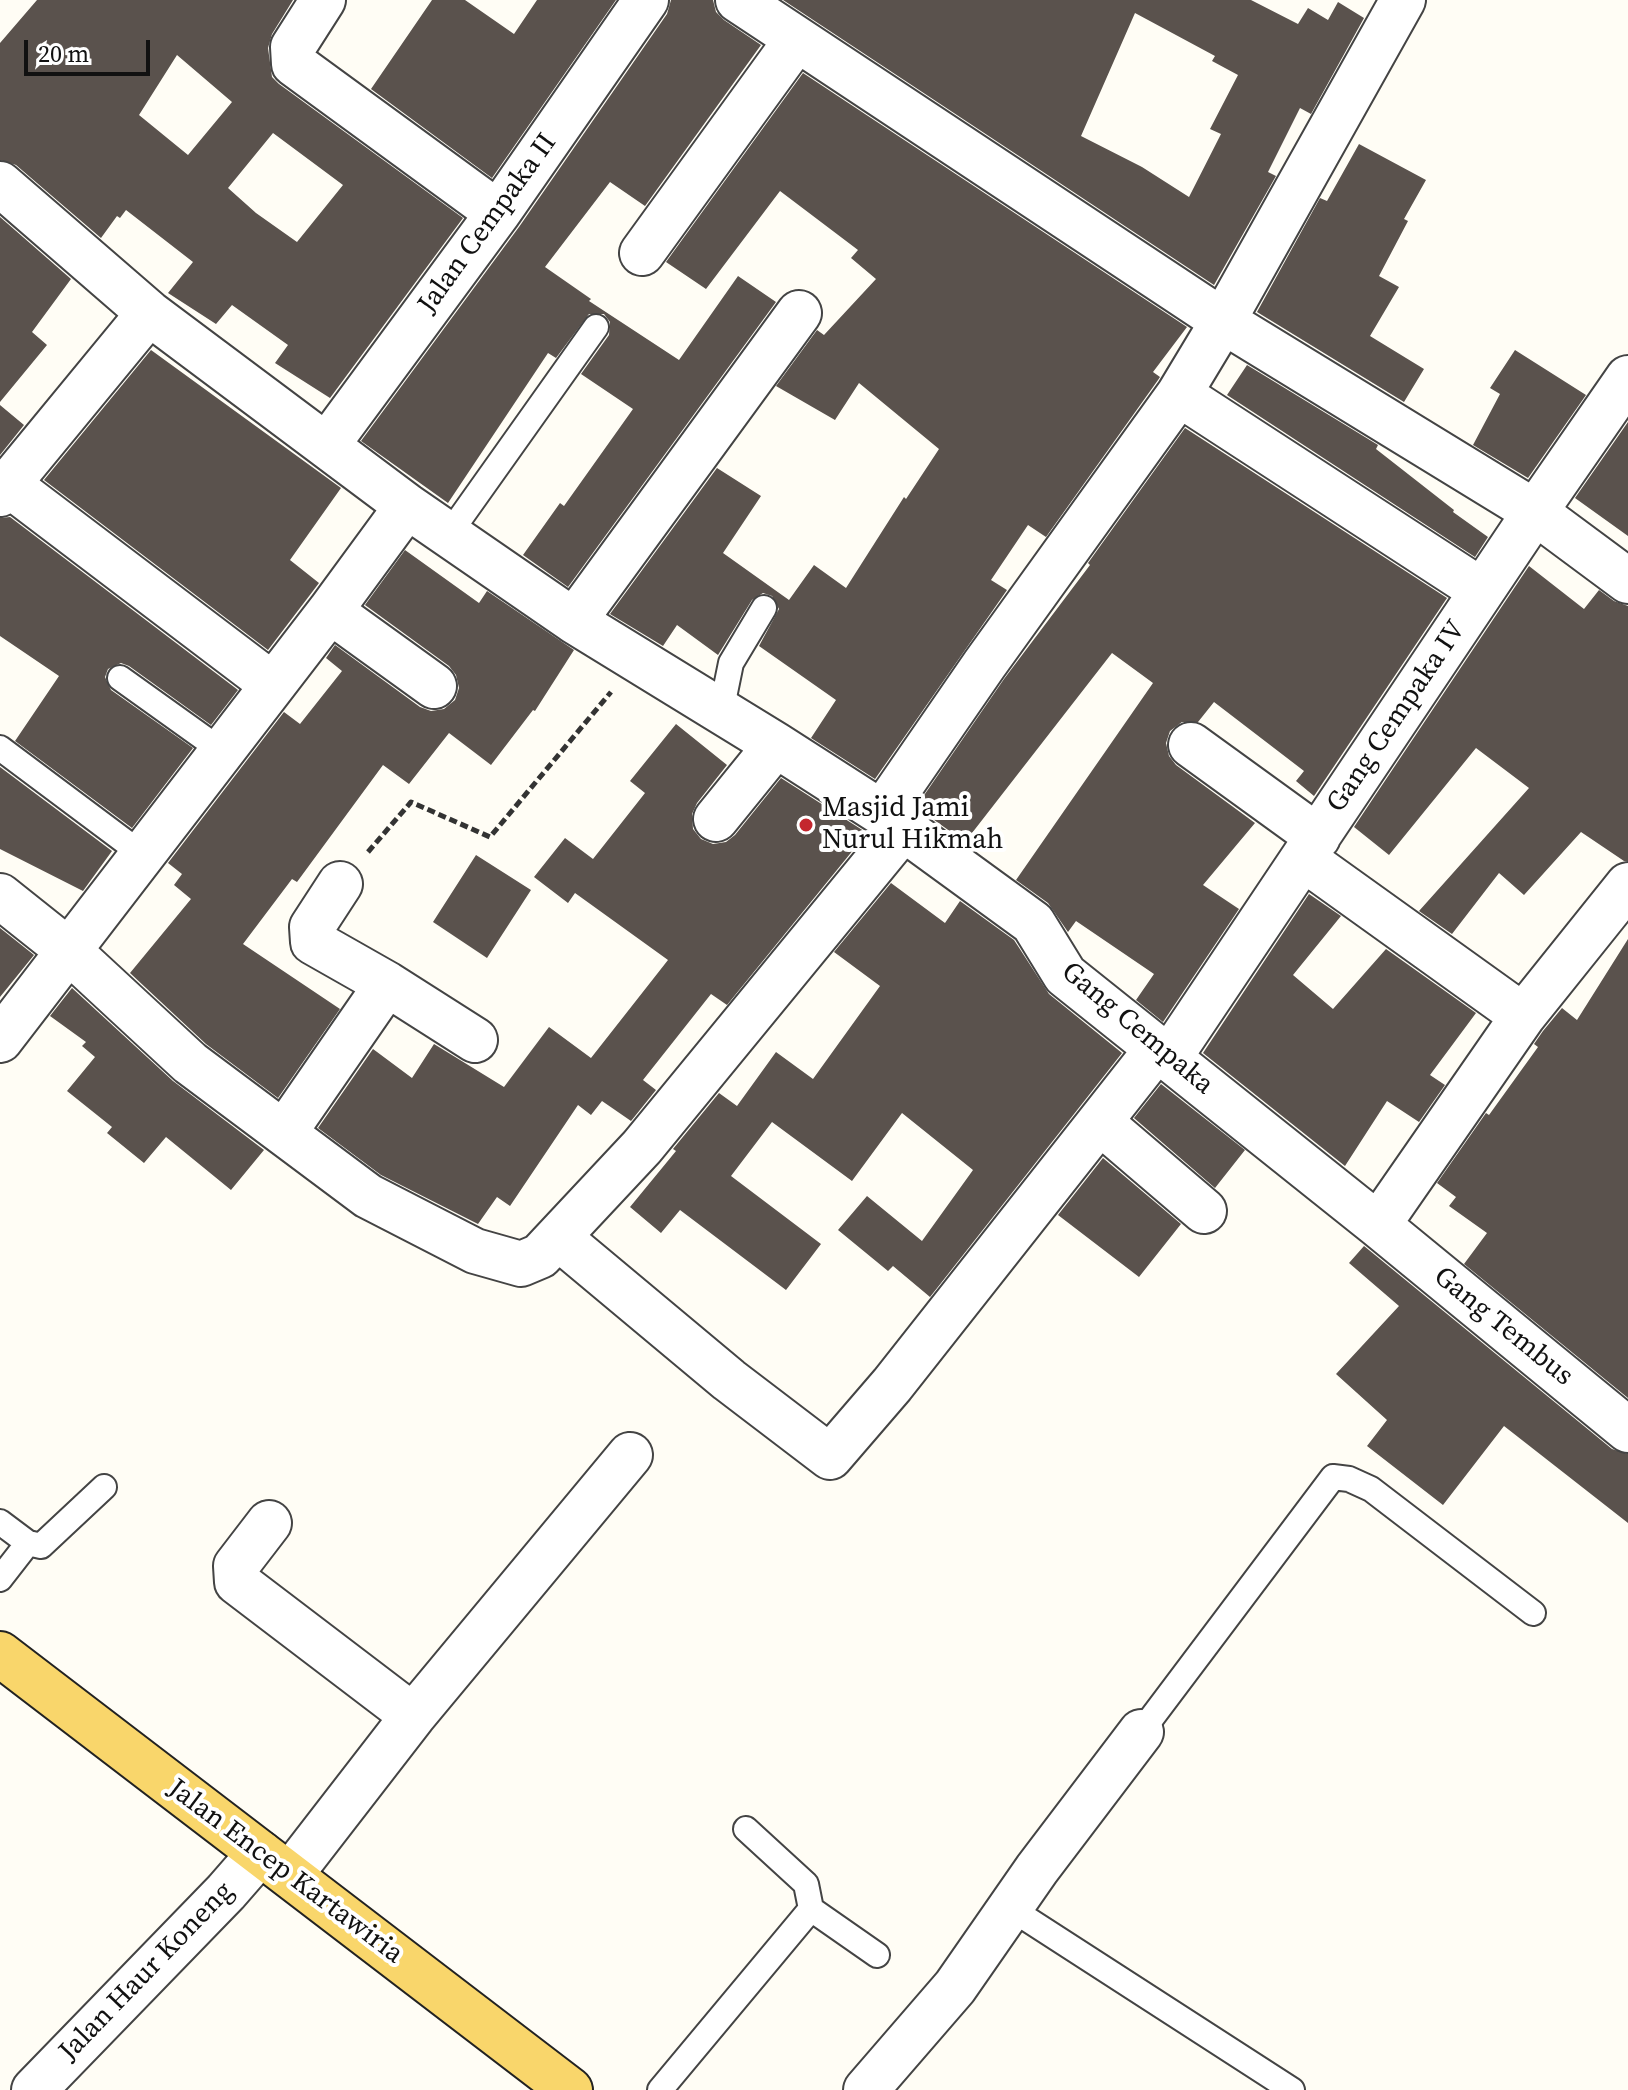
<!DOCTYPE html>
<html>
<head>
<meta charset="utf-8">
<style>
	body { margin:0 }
	#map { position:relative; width:1628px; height:2090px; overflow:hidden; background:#fffdf5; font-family:"Source Serif 4",serif }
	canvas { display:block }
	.scale { position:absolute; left:24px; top:40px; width:126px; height:36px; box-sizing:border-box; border:4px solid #111; border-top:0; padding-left:10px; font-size:24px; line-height:28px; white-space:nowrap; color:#111; -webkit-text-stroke:6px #fff; paint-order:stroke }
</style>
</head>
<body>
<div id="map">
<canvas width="1628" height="2090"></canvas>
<div class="scale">20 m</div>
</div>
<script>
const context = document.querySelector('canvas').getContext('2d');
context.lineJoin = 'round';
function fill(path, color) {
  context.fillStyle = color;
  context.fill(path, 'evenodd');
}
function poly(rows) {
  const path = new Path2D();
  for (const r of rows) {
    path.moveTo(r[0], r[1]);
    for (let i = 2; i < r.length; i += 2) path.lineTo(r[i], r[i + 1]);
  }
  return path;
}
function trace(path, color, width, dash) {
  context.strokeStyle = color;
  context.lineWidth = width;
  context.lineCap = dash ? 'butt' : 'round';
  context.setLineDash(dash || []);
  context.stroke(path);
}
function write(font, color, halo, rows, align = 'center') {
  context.font = font + ' "Source Serif 4",serif';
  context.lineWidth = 8;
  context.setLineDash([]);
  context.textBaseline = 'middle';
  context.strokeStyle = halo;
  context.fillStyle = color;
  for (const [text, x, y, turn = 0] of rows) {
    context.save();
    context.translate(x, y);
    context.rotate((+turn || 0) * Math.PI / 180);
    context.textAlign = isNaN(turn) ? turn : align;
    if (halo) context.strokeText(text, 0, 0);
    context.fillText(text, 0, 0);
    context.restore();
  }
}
fill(poly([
	[37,0,293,0,272,34,268,48,272,77,279,84,463,218,330,398,275,363,288,345,232,305,216,324,168,293,193,262,126,210,120,218,117,216,101,238,16,165,0,160,0,43],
	[177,55,232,102,188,155,139,115],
	[273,133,343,185,297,242,256,213,228,188],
	[432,0,465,0,514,34,537,0,616,0,492,178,371,89],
	[671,0,713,0,716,12,724,20,761,45,645,206,610,182,545,267,591,299,589,301,679,360,738,276,776,302,568,587,523,555,560,503,564,506,633,409,581,374,609,335,610,322,604,314,589,314,556,358,548,353,448,503,361,441,519,227,667,14],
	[783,0,1251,0,1298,24,1308,8,1328,20,1338,2,1364,18,1311,114,1300,108,1268,172,1276,176,1214,285],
	[1135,13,1215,56,1212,61,1238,75,1210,129,1221,134,1189,197,1142,167,1081,136],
	[803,73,1187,327,1153,372,1160,377,1158,380,1046,537,1028,525,991,580,1007,590,875,779,811,738,836,700,759,646,779,609,772,596,763,593,752,600,718,655,677,625,663,646,610,614,717,468,761,496,723,553,789,600,814,565,846,588,904,497,906,499,939,449,859,383,835,420,776,386,817,330,824,335,876,279,851,258,858,250,780,191,706,289,666,262],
	[1359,144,1426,180,1404,219,1408,221,1379,276,1399,287,1370,336,1424,369,1404,402,1257,312,1320,198,1327,201],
	[0,217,71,279,32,332,47,345,0,402],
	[151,350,341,488,290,560,319,583,268,650,44,480],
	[1515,350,1586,395,1528,478,1473,445,1500,394,1490,388],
	[1247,365,1378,445,1376,449,1454,510,1453,512,1488,537,1475,557,1227,395],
	[0,405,24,425,0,455],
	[1628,422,1628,536,1575,498],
	[1185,428,1447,598,1314,796,1296,781,1304,771,1214,702,1198,722,1182,722,1170,731,1166,743,1169,756,1176,765,1255,823,1203,885,1239,909,1163,1022,1136,1000,1154,974,1076,921,1068,932,1048,903,1016,880,1153,683,1112,653,965,842,916,807,1004,679,1090,565,1088,563],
	[10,517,238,690,211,725,129,666,121,663,108,669,105,677,111,690,193,748,132,828,15,741,59,676,0,636,0,518],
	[405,550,479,603,487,591,574,650,535,711,533,710,491,765,449,733,409,784,383,765,297,882,292,879,243,944,340,1009,278,1098,206,1044,130,973,191,899,174,885,182,874,168,863,284,712,300,724,342,671,326,658,335,645,420,707,431,711,444,709,455,700,459,688,456,675,449,666,365,605],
	[1529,566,1584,609,1599,590,1614,601,1628,606,1628,861,1624,861,1581,832,1524,895,1499,873,1452,934,1419,911,1529,788,1476,748,1389,855,1354,827],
	[676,724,727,765,697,803,692,814,693,829,701,839,713,844,726,842,735,835,781,778,867,833,727,1005,711,994,643,1080,656,1090,631,1121,602,1101,591,1115,578,1105,510,1206,497,1197,478,1224,381,1175,318,1128,373,1049,412,1078,434,1044,504,1087,549,1027,591,1058,668,960,575,893,568,903,534,877,565,838,593,859,645,793,630,781],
	[0,767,112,851,83,891,0,849],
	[476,855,531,890,487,958,433,922],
	[891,883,945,923,960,901,1014,940,1049,994,1122,1053,930,1297,893,1266,888,1271,838,1230,867,1196,922,1241,973,1170,902,1113,852,1181,772,1122,731,1176,821,1244,786,1290,680,1210,661,1233,630,1207,676,1151,673,1149,719,1093,737,1106,776,1052,813,1079,880,986,834,952],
	[1309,894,1341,916,1293,975,1333,1009,1386,949,1476,1013,1430,1075,1445,1085,1419,1122,1387,1101,1345,1166,1203,1053],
	[0,928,34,955,0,997],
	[1628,939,1628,1398,1464,1264,1487,1233,1449,1206,1456,1197,1437,1183,1486,1113,1489,1115,1538,1047,1534,1044,1543,1031,1562,1008,1577,1020],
	[72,988,173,1081,264,1150,231,1190,166,1137,144,1163,107,1133,112,1127,67,1091,95,1057,82,1046,86,1042,50,1016],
	[1161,1084,1245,1150,1215,1188,1134,1118],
	[1103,1158,1181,1224,1139,1277,1058,1215],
	[1364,1246,1612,1449,1628,1454,1628,1523,1504,1426,1443,1505,1367,1446,1387,1420,1336,1374,1399,1306,1349,1263]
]), '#5a524d');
const lane = poly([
	[449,534,596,327],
	[120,678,222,751],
	[721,712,731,663,764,608],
	[0,748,143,855],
	[0,1522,28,1543,41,1546,104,1487],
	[0,1579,28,1543],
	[1141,1732,1333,1477,1349,1479,1371,1489,1533,1613],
	[1010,1908,1292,2090],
	[811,1909,877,1955],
	[660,2090,811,1909,806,1884,746,1829]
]);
const street = poly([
	[323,0,293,47,294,64,498,213],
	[738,0,1223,321,1535,512,1628,581],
	[0,184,149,313,407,506,574,621,776,745,882,813,1033,923,1065,975,1378,1225,1628,1430],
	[642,253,797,39],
	[1179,394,1482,591],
	[327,445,498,213,646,0],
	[8,484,273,685],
	[0,494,149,313],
	[330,611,434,686],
	[574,621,799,313],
	[1191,745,1318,837],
	[882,813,984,665,1179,394,1223,321,1403,0],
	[716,819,776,745],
	[1304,859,1523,1016],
	[0,896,69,951,190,1063,368,1196,475,1251,521,1264,540,1256,642,1147,903,829],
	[387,984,475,1040],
	[0,1040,330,611,407,506],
	[1169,1058,1535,512,1628,378],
	[1101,1123,1204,1211],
	[284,1133,387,984,313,942,312,927,340,884],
	[1378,1225,1523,1016,1628,885],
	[559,1238,729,1380,830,1457,892,1385,1157,1049],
	[269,1523,236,1566,237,1582,413,1716],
	[290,1875,413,1716,630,1455],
	[34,2090,226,1892,260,1853],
	[866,2090,955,1987,1037,1869,1141,1732]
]);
const primary = poly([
	[0,1654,570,2090]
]);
trace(lane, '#444', 28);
trace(street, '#444', 48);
trace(primary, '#222', 48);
trace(poly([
	[368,852,411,802,490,837,611,692]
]), '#333', 5, [8, 4]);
trace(lane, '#fff', 24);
trace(street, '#fff', 44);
trace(primary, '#f9d66b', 44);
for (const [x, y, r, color] of [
	[806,825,8,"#c4262e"]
]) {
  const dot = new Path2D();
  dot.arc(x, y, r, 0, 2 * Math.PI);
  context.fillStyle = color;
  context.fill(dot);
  trace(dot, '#fff', 3);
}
write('28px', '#111', '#fff', [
	["Jalan Cempaka II",488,224,-54],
	["Gang Cempaka IV",1397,717,-56],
	["Gang Cempaka",1137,1029,40],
	["Gang Tembus",1503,1327,39],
	["Jalan Encep Kartawiria",285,1872,37],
	["Jalan Haur Koneng",147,1972,-46]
]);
write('28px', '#111', '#fff', [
	["Masjid Jami",822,809],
	["Nurul Hikmah",822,841]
], 'left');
</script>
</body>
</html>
